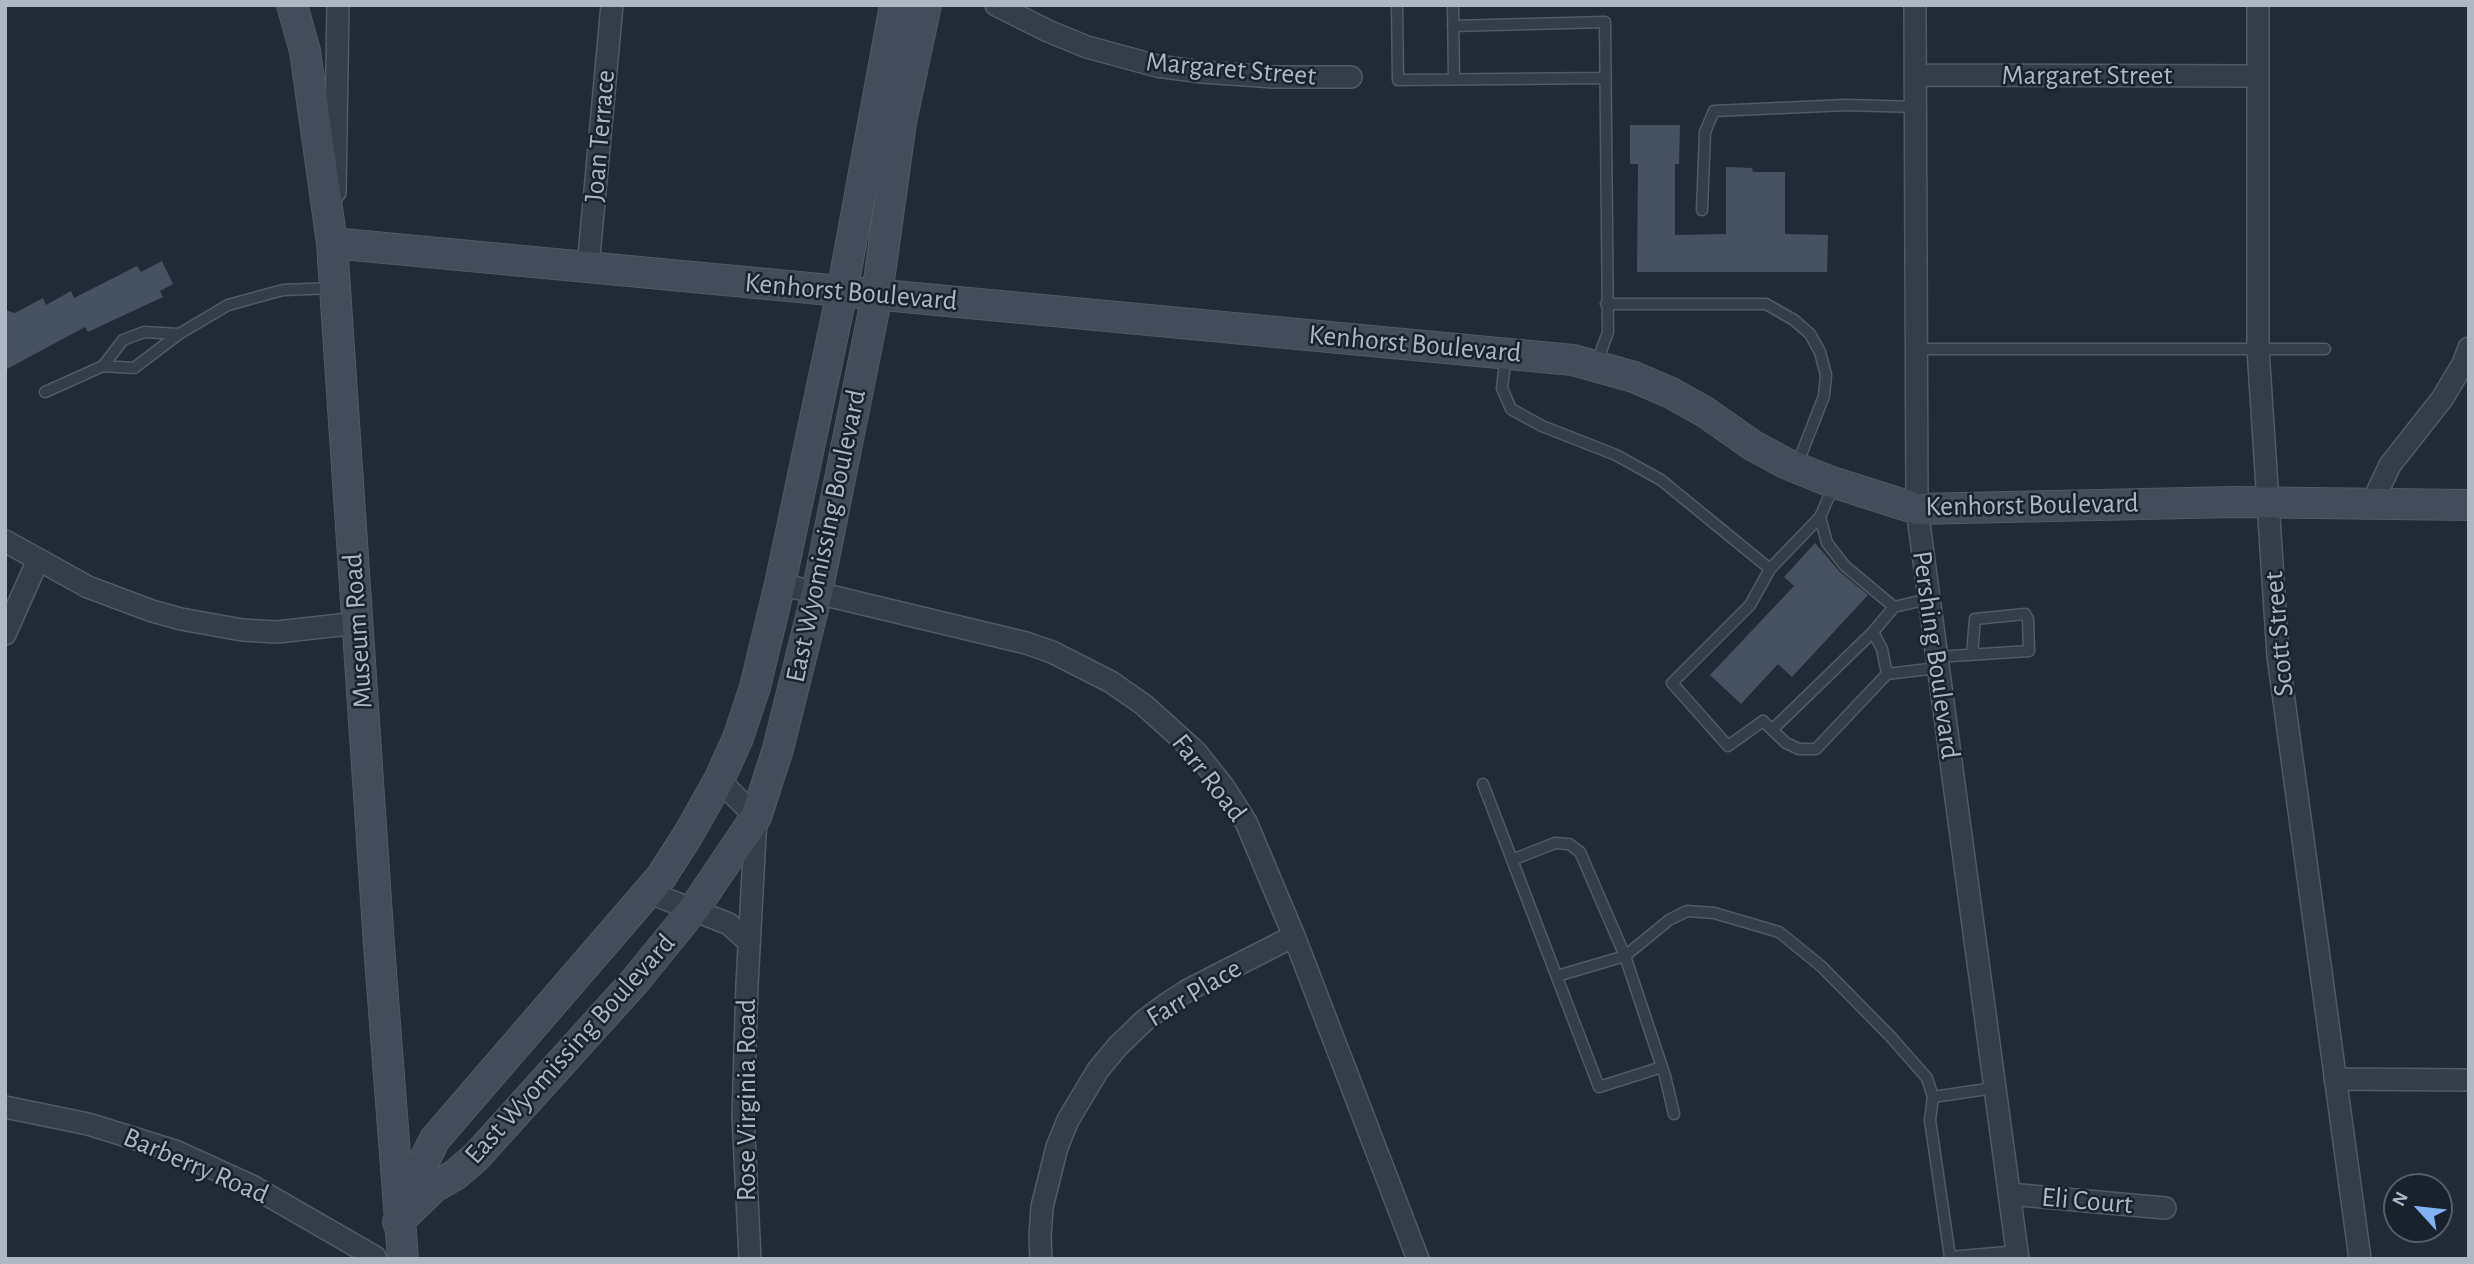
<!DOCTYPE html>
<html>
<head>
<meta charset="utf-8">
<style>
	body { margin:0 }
	#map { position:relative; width:2474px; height:1264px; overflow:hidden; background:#202b37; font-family:"Alegreya Sans",sans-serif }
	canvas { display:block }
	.frame { position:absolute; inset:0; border:7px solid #aeb7c4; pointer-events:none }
	.north { position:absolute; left:2383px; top:1173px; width:70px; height:70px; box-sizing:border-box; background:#19222c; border:2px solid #555e69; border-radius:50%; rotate:297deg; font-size:19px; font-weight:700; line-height:28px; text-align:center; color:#aeb7c4 }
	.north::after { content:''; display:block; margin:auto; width:24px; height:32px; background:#82b2f6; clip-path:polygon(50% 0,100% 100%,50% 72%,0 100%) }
</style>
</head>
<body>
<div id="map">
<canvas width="2474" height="1264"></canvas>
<div class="frame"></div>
<div class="north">N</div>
</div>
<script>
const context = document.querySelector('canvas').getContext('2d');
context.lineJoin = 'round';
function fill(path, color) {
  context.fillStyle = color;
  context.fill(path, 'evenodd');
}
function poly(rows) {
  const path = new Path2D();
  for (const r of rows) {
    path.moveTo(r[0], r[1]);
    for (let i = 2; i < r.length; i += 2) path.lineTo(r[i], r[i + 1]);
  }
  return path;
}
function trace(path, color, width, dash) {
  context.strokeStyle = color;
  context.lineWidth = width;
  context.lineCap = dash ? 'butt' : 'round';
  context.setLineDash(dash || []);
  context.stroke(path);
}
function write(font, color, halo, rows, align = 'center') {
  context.font = font + ' "Alegreya Sans",sans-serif';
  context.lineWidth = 5;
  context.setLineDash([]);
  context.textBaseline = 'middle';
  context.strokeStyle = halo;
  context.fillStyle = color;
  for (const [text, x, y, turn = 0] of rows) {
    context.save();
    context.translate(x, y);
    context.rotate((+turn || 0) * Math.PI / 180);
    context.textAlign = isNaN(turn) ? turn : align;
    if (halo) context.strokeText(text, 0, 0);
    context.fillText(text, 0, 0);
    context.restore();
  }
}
fill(poly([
	[1630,125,1680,125,1679,164,1675,164,1675,235,1726,234,1726,167,1752,168,1753,172,1785,172,1785,234,1828,235,1827,272,1637,272,1638,164,1630,164],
	[162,261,173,284,160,291,163,297,88,332,85,327,5,370,5,310,15,313,43,298,46,305,71,291,74,298,137,266,141,272],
	[1815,543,1840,572,1868,595,1792,677,1778,664,1741,704,1710,675,1794,586,1784,577]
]), '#465261');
const lane = poly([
	[1397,5,1398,80,1605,78],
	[1453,5,1454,79],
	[1453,26,1605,22,1608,332,1596,365],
	[1702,210,1705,132,1714,111,1846,105,1916,107],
	[1606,304,1766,304,1794,320,1810,334,1820,352,1826,375,1824,396,1797,465],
	[1917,349,2325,349],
	[1506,355,1502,388,1511,409,1542,426,1616,455,1661,480,1770,569],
	[103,366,123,340,144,332,179,334],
	[45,392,103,366,134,368,179,334,228,305,283,290,333,288],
	[1834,485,1820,517,1770,569,1750,605,1672,683,1728,746,1763,721,1786,743,1799,749,1816,749,1887,674,1937,668],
	[1820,517,1827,543,1845,566,1894,607,1928,599],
	[1873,632,1882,649,1887,674],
	[1936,657,2029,651,2028,619,2025,614,1975,619,1972,654],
	[1773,729,1873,632,1894,607],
	[1483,784,1599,1087,1662,1067],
	[1512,860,1555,843,1569,844,1580,852,1625,956,1557,976],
	[1933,1097,1994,1088],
	[1674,1114,1665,1076,1625,956,1669,920,1687,911,1714,913,1779,932,1821,966,1890,1036,1927,1078,1933,1097,1930,1120,1950,1257,2017,1251]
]);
const street = poly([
	[996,5,1048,31,1087,47,1157,66,1202,72,1274,77,1351,77],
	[1915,5,1917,509,2018,1259],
	[2258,5,2258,349,2278,656,2360,1259],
	[1916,75,2258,76],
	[335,192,338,5],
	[588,267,612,5],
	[2371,505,2390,465,2442,399,2463,364,2469,348],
	[5,541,88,587,152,611,181,619,242,630,277,632,358,623],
	[780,584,1026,643,1052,652,1111,682,1144,705,1196,752,1223,786,1246,822,1294,936,1418,1259],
	[5,634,38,560],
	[719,780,756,817,747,985,743,1116,750,1259],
	[648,892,729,924,749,942],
	[2335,1079,2469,1080],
	[5,1107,88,1124,175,1151,252,1186,375,1257],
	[2009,1194,2165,1208],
	[1041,1259,1040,1237,1042,1207,1057,1147,1068,1120,1098,1070,1118,1046,1145,1020,1168,1003,1188,990,1294,936]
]);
const secondary = poly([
	[292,5,305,51,332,243,379,945,403,1259],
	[332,243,1573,360,1634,377,1671,393,1705,412,1752,445,1785,463,1829,481,1917,509,2233,502,2469,505],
	[402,1212,418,1173,435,1139,661,877,688,835,719,780,738,738,755,687,780,584,842,292,895,5],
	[398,1222,434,1187,455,1175,476,1157,635,981,696,906,756,817,778,749,817,593,877,295,901,122,926,5]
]);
trace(lane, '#515a65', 13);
trace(street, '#515a65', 24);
trace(secondary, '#515a65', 32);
trace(lane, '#343d48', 10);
trace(street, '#343d48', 21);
trace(secondary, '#424c5b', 30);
write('28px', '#aeb7c4', '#19222c', [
	["Margaret Street",1231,69,5],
	["Margaret Street",2087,76],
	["Joan Terrace",600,136,-85],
	["Kenhorst Boulevard",851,292,5],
	["Kenhorst Boulevard",1415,344,5],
	["Kenhorst Boulevard",2032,505,-1],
	["East Wyomissing Boulevard",826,536,-78],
	["Museum Road",358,631,-94],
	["Scott Street",2279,634,-95],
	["Pershing Boulevard",1936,655,82],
	["Farr Road",1209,778,52],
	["Farr Place",1194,993,-31],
	["East Wyomissing Boulevard",570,1049,-48],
	["Rose Virginia Road",747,1100,-90],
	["Barberry Road",196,1166,23],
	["Eli Court",2087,1201,5]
]);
</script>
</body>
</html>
